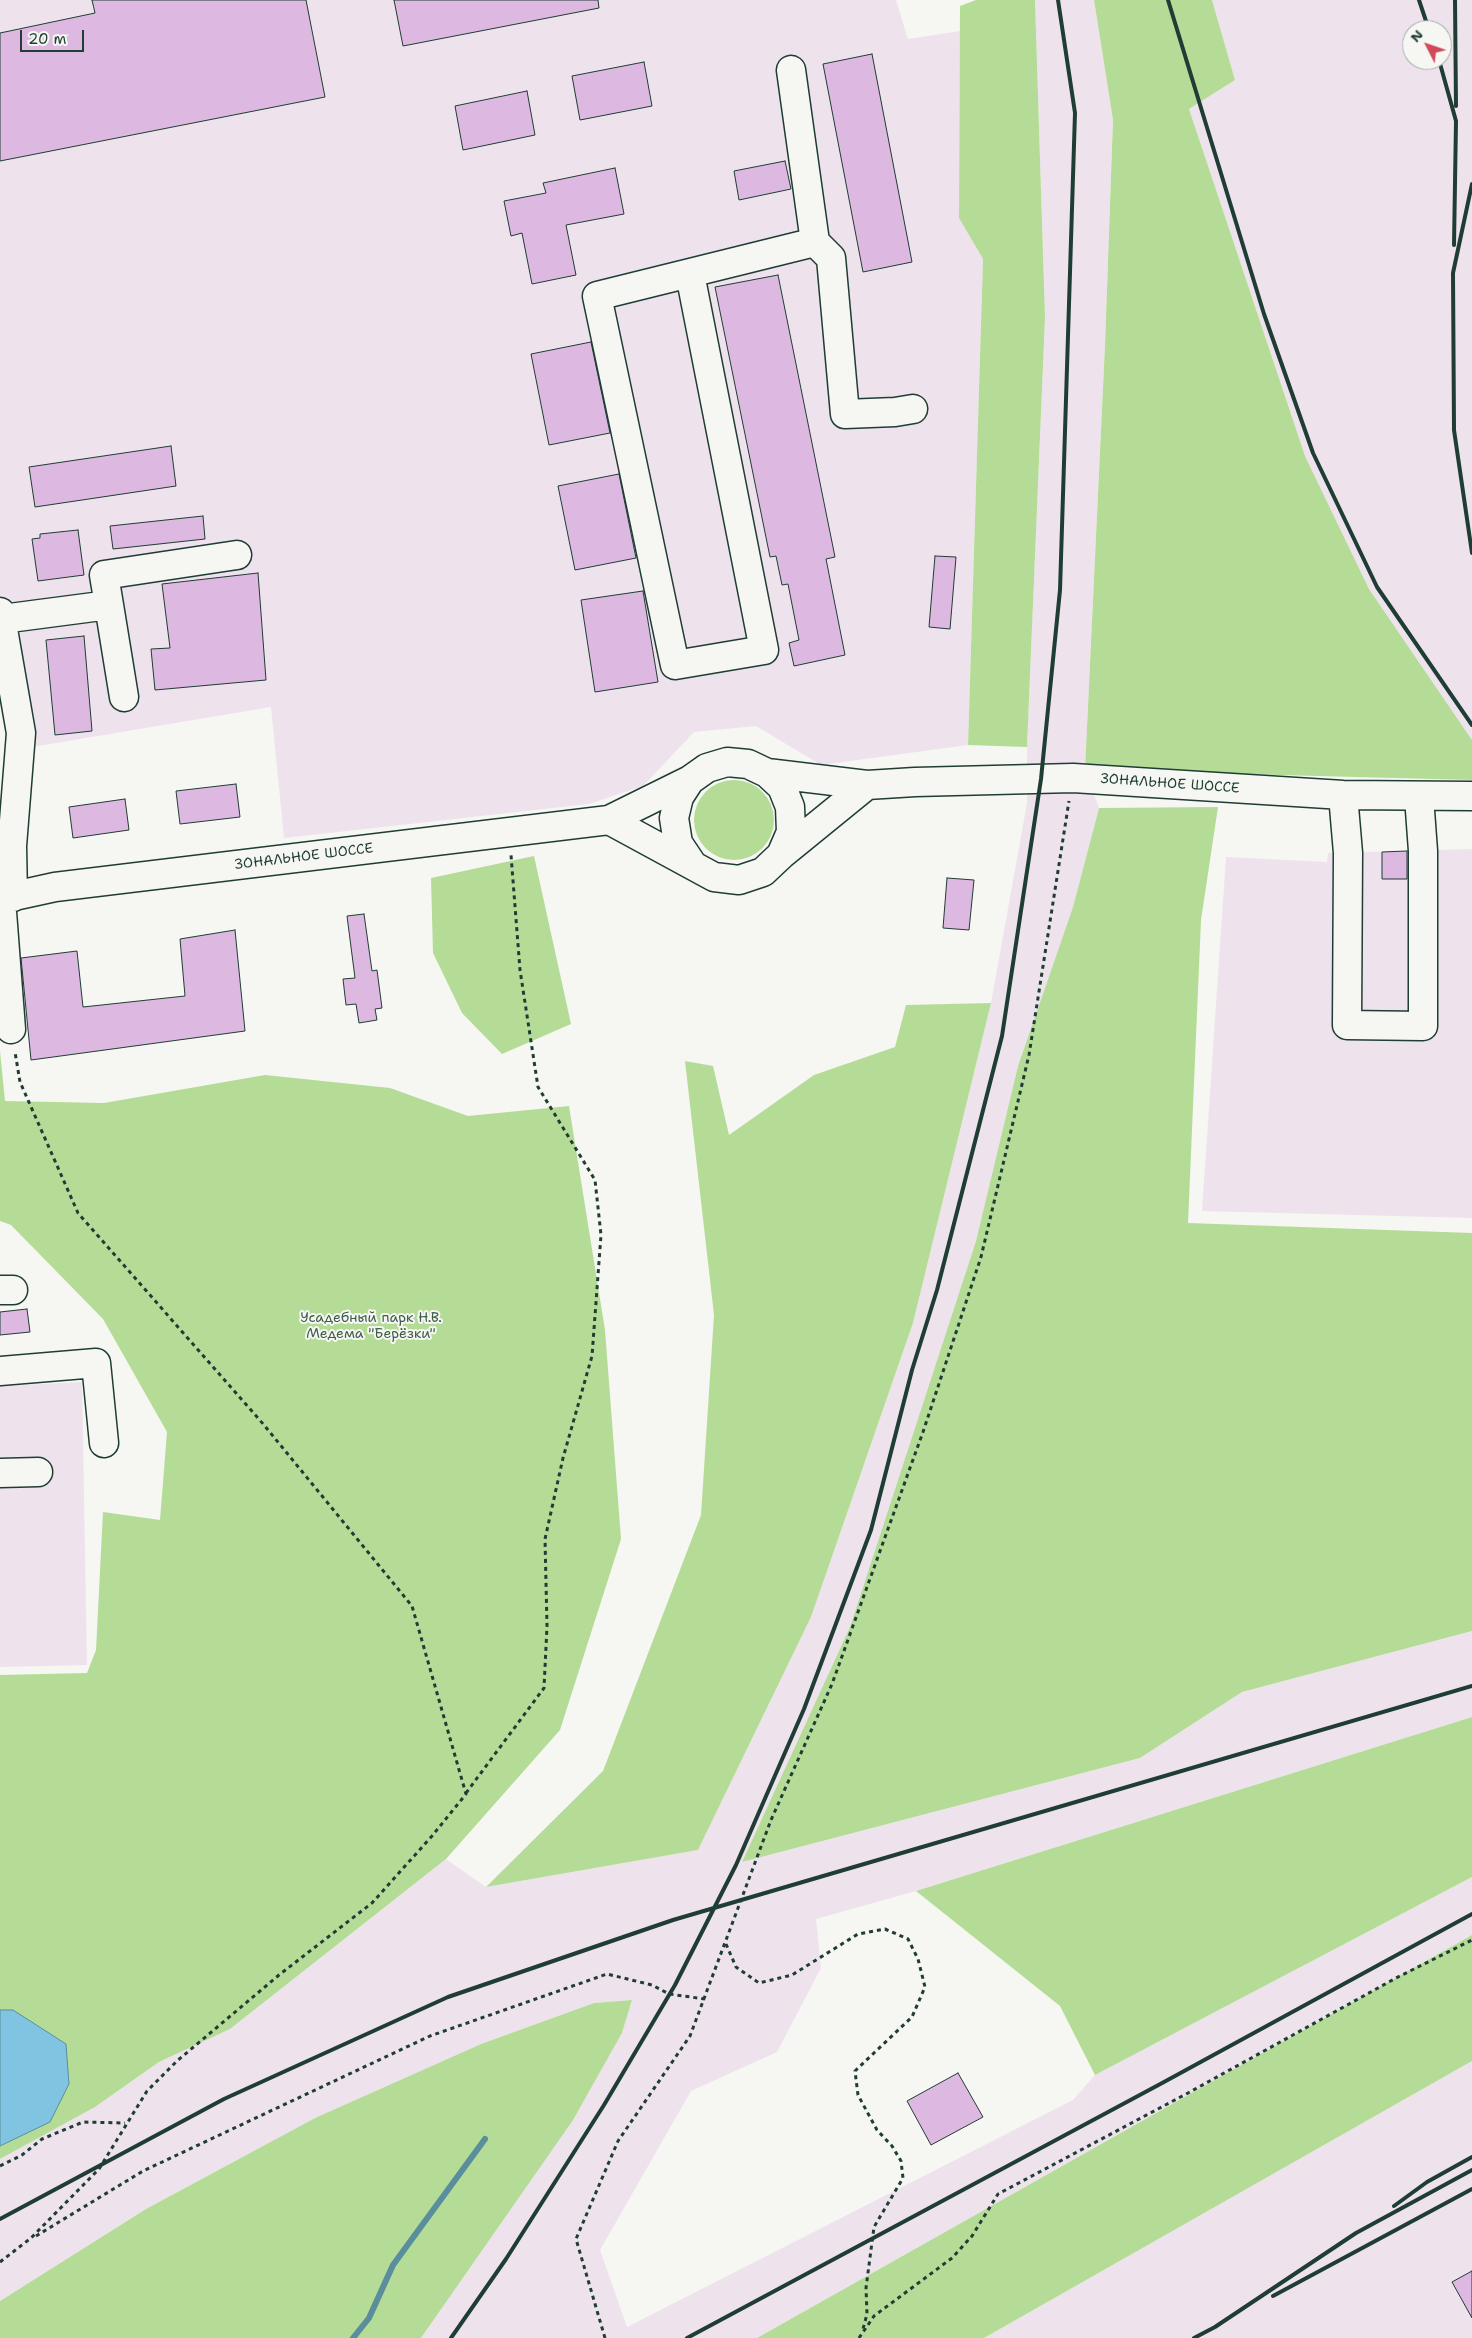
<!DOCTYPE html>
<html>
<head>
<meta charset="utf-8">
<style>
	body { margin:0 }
	#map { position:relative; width:1472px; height:2338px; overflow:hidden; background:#f6f6f2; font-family:"Shantell Sans",sans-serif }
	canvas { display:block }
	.north { position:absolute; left:1402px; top:20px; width:50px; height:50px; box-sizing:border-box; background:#f6f6f2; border:1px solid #a0aca6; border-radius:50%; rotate:311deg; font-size:14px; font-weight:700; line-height:20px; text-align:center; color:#1f3d34 }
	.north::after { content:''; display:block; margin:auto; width:18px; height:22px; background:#d1495b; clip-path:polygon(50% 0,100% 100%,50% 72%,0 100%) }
	.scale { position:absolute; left:20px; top:30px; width:64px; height:22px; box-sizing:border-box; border:2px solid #1f3d34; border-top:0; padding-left:6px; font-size:15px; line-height:18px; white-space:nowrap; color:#1f3d34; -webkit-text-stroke:4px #f6f6f2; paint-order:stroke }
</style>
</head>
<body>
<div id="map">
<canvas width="1472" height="2338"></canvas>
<div class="north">N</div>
<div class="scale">20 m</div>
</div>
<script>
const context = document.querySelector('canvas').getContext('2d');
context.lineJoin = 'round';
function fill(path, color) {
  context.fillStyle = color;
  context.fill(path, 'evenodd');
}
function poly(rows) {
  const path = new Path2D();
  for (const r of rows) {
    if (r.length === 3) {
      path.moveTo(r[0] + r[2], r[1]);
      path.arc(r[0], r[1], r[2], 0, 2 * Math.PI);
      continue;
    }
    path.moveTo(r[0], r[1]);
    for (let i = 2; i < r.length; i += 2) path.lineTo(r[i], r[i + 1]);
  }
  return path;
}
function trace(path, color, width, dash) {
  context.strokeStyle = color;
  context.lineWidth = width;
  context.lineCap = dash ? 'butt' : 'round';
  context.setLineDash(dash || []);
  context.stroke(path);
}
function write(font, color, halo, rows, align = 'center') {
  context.font = font + ' "Shantell Sans",sans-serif';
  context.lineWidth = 4;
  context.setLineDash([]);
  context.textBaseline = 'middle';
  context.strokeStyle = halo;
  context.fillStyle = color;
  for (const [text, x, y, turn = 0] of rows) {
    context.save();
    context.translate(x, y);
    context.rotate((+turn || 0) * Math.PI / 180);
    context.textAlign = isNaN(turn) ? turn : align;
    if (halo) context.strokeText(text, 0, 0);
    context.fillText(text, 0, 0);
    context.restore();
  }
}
fill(poly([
	[0,0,896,0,908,39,960,31,959,217,983,259,968,745,821,765,756,726,694,732,643,786,589,804,284,838,271,707,38,746,10,736,0,690],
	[1035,0,1094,0,1113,120,1105,345,1085,770,1099,808,1073,907,1018,1066,976,1241,850,1627,742,1862,1140,1758,1242,1692,1472,1631,1472,1717,916,1891,816,1919,821,1968,777,2052,691,2091,600,2250,627,2327,1073,2100,1095,2075,1472,1877,1472,1935,757,2338,421,2338,573,2119,622,2033,632,2000,594,2003,481,2044,315,2118,146,2209,0,2301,0,2159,95,2107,159,2062,230,2029,446,1859,486,1887,698,1850,811,1617,913,1323,991,1003,1027,803,1027,747,1045,317],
	[1212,0,1472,0,1472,740,1369,589,1305,456,1189,109,1235,80],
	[1412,30,1442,30,1442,60,1412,60],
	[1472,849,1472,1218,1202,1211,1226,857,1327,862,1328,853],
	[82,1382,87,1665,0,1667,0,1386],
	[1472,2061,1472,2338,984,2338]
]), '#eee3ed');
fill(poly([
	[976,0,1035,0,1045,317,1027,747,968,745,983,259,959,218,960,6],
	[1094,0,1212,0,1235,80,1189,109,1305,456,1369,589,1472,740,1472,780,1085,770,1105,345,1113,120],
	[734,820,40],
	[1218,807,1201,920,1188,1223,1472,1233,1472,1631,1242,1692,1140,1758,742,1862,850,1627,976,1241,1018,1066,1073,907,1099,808],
	[534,856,571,1024,502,1054,462,1013,433,953,431,878],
	[991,1003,913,1323,811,1617,698,1850,486,1887,603,1771,701,1515,714,1315,685,1061,713,1066,729,1135,814,1075,895,1047,906,1005],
	[0,1051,5,1101,104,1103,265,1075,390,1088,468,1116,569,1106,605,1330,621,1539,560,1730,446,1859,230,2029,159,2062,95,2107,0,2159,0,2146,49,2122,13,2010,0,2010,0,1675,87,1673,96,1650,103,1512,160,1520,167,1432,103,1319,11,1225,0,1221],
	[1472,1717,1472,1877,1095,2075,1060,2006,916,1891],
	[1472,1935,1472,2061,984,2338,757,2338],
	[632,2000,622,2033,573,2120,421,2338,0,2338,0,2301,146,2209,315,2118,481,2044,594,2003]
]), '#b5dc97');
const water = poly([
	[0,2010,13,2010,66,2044,69,2084,50,2122,0,2146,0,2010]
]);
fill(water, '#81c4e2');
trace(water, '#5a8e9c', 1);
trace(poly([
	[353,2338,369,2318,393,2265,485,2139]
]), '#5a8e9c', 6);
const building = poly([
	[92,0,306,0,325,97,0,161,0,33,95,13,92,0],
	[394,0,598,0,599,8,403,46,394,0],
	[872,54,912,262,863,272,823,64,872,54],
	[644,62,652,106,580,120,572,76,644,62],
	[527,91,535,135,463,150,455,106,527,91],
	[785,161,791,189,739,200,734,171,785,161],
	[615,168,624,214,566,225,576,275,532,284,522,233,511,236,504,201,546,193,543,183,615,168],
	[778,275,835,557,826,559,845,655,794,666,789,643,799,640,788,584,782,585,776,556,770,557,715,287,778,275],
	[591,342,610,433,549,445,531,354,591,342],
	[171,446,176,486,35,507,29,467,171,446],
	[619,474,636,558,575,570,558,486,619,474],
	[203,516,205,539,113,549,110,526,203,516],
	[78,530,84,575,38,581,32,539,40,538,40,534,78,530],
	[935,556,956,557,950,629,929,627,935,556],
	[258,573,266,680,155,690,151,649,170,648,162,584,258,573],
	[643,591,658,682,595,692,581,600,643,591],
	[84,636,92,731,55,735,46,640,84,636],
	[236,784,240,817,180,824,176,791,236,784],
	[125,799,129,830,73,838,69,807,125,799],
	[1407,851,1407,879,1382,879,1382,852,1407,851],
	[947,878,974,880,969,930,943,928,947,878],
	[364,914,372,971,377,970,382,1008,375,1009,377,1020,359,1023,356,1004,346,1005,343,979,355,978,347,916,364,914],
	[235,930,245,1031,31,1060,21,958,77,951,83,1007,185,996,180,939,235,930],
	[27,1309,30,1332,0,1335,0,1312,27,1309],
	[958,2073,983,2117,931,2145,907,2101,958,2073],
	[1472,2271,1472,2318,1452,2282,1472,2271]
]);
fill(building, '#ddb8e1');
trace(building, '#1f3d34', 1);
const minor = poly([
	[815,242,831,258,845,414,895,412,913,409],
	[690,274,764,650,675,665,597,296,815,242,791,70],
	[109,605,104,575,237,555],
	[0,612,21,733,12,846,13,897],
	[2,619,109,605,124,697],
	[767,773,867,785,915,782,1073,778,1343,795,1472,796],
	[690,780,679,797,674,818,678,843,692,864],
	[1343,795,1348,853,1347,1025,1423,1026,1423,851,1419,797],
	[781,855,867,785],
	[0,899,55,887,609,820,690,780,707,768,727,762,748,764,767,773,782,787,790,807,791,832,781,855,763,872,739,880,714,877,609,820],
	[1,899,11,1029],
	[0,1290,13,1290],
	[0,1371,96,1363,104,1443],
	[0,1473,38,1472]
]);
trace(minor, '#1f3d34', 31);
trace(poly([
	[466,1793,544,1688,547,1626,545,1539,563,1458,592,1356,601,1235,595,1180,538,1087,520,970,511,855],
	[726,1944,736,1967,759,1983,792,1975,858,1934,885,1929,908,1939,918,1959,925,1987,912,2017,855,2071,858,2095,877,2130,892,2146,901,2161,903,2178,874,2227,866,2288,867,2314,863,2329],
	[0,2166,22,2155,42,2139,83,2122,125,2123],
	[36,2236,143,2171,430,2036,607,1974,652,1985,669,1994,705,1999],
	[0,2262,31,2238,99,2169,147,2091,177,2061,279,1975,372,1903,432,1836,466,1794,412,1606,264,1425,78,1213,20,1082,15,1052],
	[605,2338,576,2239,618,2141,690,2036,771,1820,832,1684,923,1432,981,1257,1029,1055,1069,801],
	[859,2338,874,2316,952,2258,972,2236,998,2194,1188,2093,1396,1978,1472,1940]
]), '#1f3d34', 3, [4, 4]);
trace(minor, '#f6f6f2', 28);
trace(poly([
	[1168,0,1264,314,1313,453,1377,587,1472,725],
	[1419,0,1429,30],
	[1455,0,1456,106],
	[1439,60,1456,121,1454,245],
	[1472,184,1453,273,1454,430,1472,553],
	[1394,2206,1427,2182,1472,2157],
	[0,2219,224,2099,448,1997,673,1920,1472,1686],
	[1273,2296,1472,2189],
	[451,2338,506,2259,604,2105,675,1985,736,1865,804,1709,871,1530,912,1370,937,1290,1002,1036,1041,779,1060,590,1075,113,1058,0],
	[687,2338,1164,2082,1472,1914],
	[1194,2338,1215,2327,1356,2233,1472,2170]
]), '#1f3d34', 4);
write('14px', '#1f3d34', '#f6f6f2', [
	["ЗОНАЛЬНОЕ ШОССЕ",1170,784,4],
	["ЗОНАЛЬНОЕ ШОССЕ",304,857,-7]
]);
write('14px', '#3d5d48', '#f6f6f2', [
	["Усадебный парк Н.В.",371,1318],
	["Медема \"Берёзки\"",371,1334]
]);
</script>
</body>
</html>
